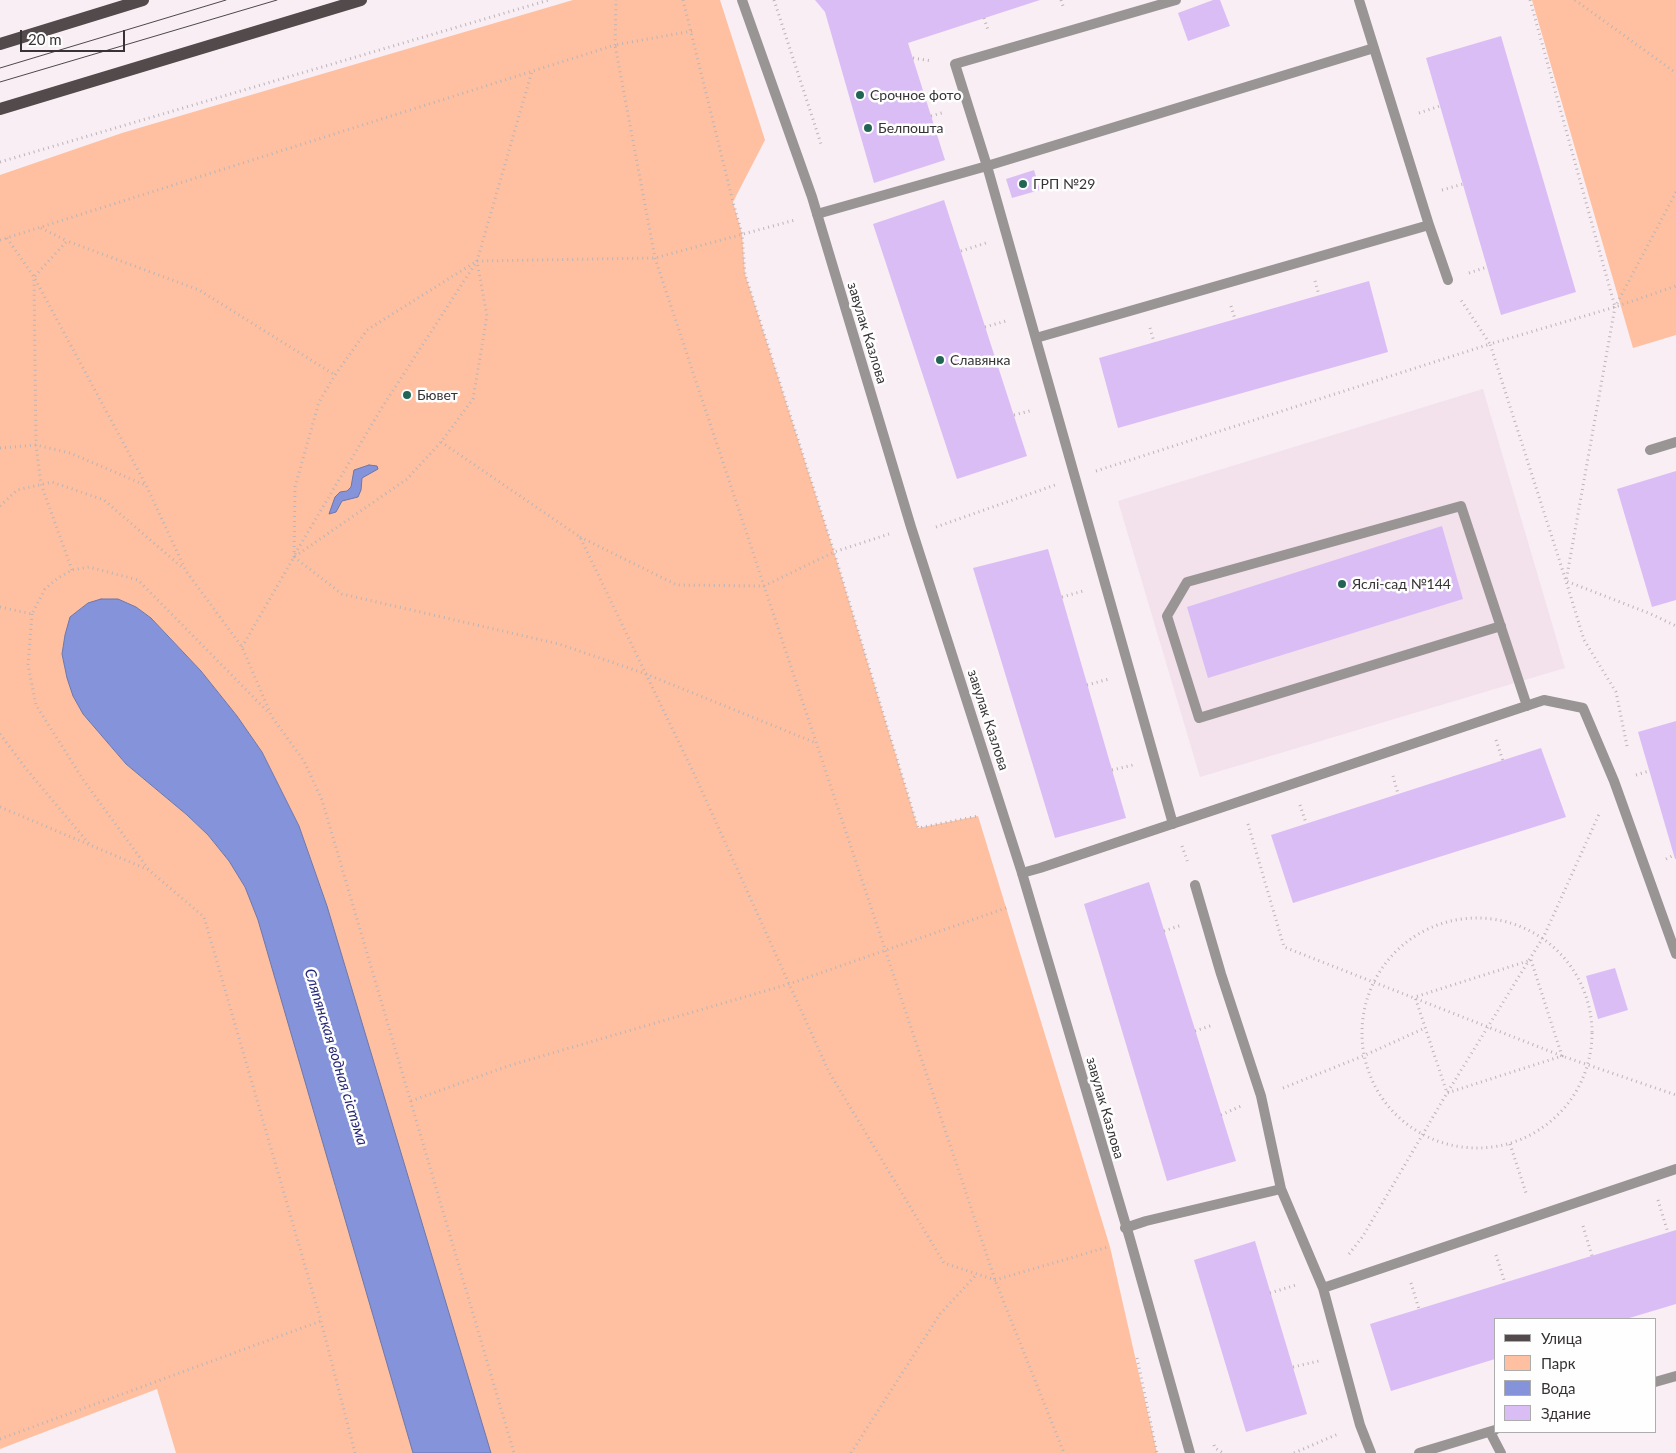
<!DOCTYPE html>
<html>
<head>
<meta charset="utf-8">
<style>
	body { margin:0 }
	#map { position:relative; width:1676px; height:1453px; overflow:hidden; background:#f8eef4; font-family:Lato,sans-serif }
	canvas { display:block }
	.legend { position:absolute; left:1494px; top:1318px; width:162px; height:115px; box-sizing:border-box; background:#fefefe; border:1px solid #aeadae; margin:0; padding:6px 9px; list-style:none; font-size:15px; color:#373335 }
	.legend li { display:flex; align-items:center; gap:10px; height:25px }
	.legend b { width:25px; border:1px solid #aeadae }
	.scale { position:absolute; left:20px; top:30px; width:105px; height:22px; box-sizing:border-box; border:2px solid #373335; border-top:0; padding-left:6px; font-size:15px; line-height:18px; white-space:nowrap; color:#373335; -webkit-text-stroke:4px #fefefe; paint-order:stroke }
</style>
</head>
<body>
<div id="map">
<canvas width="1676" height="1453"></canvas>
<ul class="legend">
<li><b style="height:6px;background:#534a4b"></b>Улица</li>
<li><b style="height:14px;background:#fec0a0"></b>Парк</li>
<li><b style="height:14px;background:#8593da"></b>Вода</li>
<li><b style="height:14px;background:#dbbdf6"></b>Здание</li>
</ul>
<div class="scale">20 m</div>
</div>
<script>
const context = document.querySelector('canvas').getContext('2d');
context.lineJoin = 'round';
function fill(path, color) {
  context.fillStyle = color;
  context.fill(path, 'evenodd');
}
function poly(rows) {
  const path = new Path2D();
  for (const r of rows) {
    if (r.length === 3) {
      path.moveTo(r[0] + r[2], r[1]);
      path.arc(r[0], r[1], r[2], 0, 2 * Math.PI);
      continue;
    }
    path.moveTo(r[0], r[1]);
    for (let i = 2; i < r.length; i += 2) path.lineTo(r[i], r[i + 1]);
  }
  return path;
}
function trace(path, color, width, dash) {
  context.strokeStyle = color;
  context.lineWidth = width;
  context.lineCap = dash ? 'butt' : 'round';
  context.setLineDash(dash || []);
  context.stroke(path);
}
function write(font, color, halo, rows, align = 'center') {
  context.font = font + ' Lato,sans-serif';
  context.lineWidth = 5;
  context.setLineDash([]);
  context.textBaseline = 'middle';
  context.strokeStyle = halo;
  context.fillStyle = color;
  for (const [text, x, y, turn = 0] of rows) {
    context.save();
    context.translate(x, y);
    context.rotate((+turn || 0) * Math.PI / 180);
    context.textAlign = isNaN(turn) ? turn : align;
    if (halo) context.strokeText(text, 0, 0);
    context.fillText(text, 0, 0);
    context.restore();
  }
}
fill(poly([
	[1483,389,1565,668,1200,777,1118,501]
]), '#f3e1ec');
fill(poly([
	[573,0,720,0,765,140,733,202,742,234,745,274,834,552,918,828,978,816,1110,1247,1157,1453,491,1453,327,906,299,826,262,752,237,716,201,671,151,618,136,607,118,599,88,603,71,617,65,635,62,654,67,678,73,696,83,714,126,764,187,815,208,835,229,861,245,887,258,920,413,1453,176,1453,157,1389,0,1449,0,175,122,133],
	[1532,0,1676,0,1676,335,1633,348]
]), '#fec0a0');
const water = poly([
	[369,465,377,466,378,469,362,478,361,490,358,497,342,501,336,512,329,514,335,497,340,492,347,491,351,487,354,470,369,465],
	[101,599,118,599,136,607,151,618,201,671,237,716,262,752,299,826,327,906,491,1453,413,1453,258,920,245,887,229,861,208,835,187,815,126,764,83,714,73,696,67,678,62,654,65,635,70,617,88,603,101,599]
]);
fill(water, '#8593da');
trace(water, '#6e76a8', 1);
fill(poly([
	[815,0,1040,0,908,43,945,160,874,183,825,12],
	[1213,0,1220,0,1230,26,1188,41,1178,13],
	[1501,36,1576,292,1501,315,1426,58],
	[1034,170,1040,190,1012,198,1006,179],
	[944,200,1027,456,957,479,873,224],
	[1369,281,1388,352,1118,428,1099,358],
	[1676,471,1676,600,1652,607,1617,489],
	[1442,526,1463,599,1208,678,1187,607],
	[1048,549,1126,818,1055,838,973,568],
	[1676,721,1676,859,1675,859,1638,732],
	[1541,748,1566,817,1293,903,1271,835],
	[1149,882,1236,1161,1167,1181,1084,904],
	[1615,968,1628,1010,1598,1019,1586,976],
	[1676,1230,1676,1304,1626,1319,1495,1319,1495,1359,1391,1391,1370,1324],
	[1255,1241,1307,1414,1246,1432,1194,1260]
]), '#dbbdf6');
trace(poly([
	[683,0,733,202,742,234,745,274,834,552,918,828,978,816,979,817],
	[774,0,822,147],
	[1061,0,1064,9],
	[1530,0,1615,307],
	[1575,0,1676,73],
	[984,18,988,30],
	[692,31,615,45,655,258,995,1280,1064,1453],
	[913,58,932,61],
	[1419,113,1440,106],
	[931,116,945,112],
	[0,162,549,0],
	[1442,190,1463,184],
	[1676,192,1615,307,1566,581,1651,614,1676,626],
	[41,228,67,241],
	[7,238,34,277,146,485,186,571,242,647,272,717,304,761,322,800,514,1453],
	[0,240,615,45,616,0],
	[961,251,986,243],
	[1469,273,1487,267],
	[1315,281,1319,295],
	[1231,306,1235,319],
	[985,327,1006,321],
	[1150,328,1154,342],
	[1014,415,1033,410],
	[441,442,580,537,696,778,829,1072,944,1263,995,1280,1108,1247],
	[0,448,36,445,70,453,145,485],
	[1096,471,1490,344,1461,300],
	[0,506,17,490,52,482,104,500,184,569],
	[936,527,1055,485],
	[580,537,677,585,764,586,834,552,889,534],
	[295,554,381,409,475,264],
	[294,557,295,487,319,402,335,375,367,330,477,261,655,258,795,220],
	[294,557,342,594,559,644,646,674,816,743],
	[72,570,41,484,36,445,34,277,67,241,199,290,335,375],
	[1062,597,1083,591],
	[0,607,32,614,45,589,58,578,72,570,89,567,138,580,270,714],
	[32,614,28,665,36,705,84,781,149,870],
	[242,647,294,557,407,479,441,442,473,399,487,316,477,261,532,71],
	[1087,685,1109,679],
	[0,734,27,770,90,845],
	[1496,740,1503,761],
	[1627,746,1616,692,1584,640,1566,581,1490,344,1615,307,1676,286],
	[1112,770,1133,765],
	[1636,775,1649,771],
	[1393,776,1398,794],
	[1300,805,1306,823],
	[0,807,149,870,204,917,321,1321,355,1453],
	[1248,824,1284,947,1562,1056,1676,1095],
	[1182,846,1188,863],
	[1666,859,1674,855],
	[1477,1033,115],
	[1164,931,1182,925],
	[1531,960,1562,1056,1447,1093,1415,997,1531,960],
	[1195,1031,1213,1025],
	[1283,1088,1363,1056,1425,1028],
	[411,1101,508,1066,789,984,1009,907],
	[1221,1115,1241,1106],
	[1510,1144,1527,1196],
	[1658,1200,1668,1233],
	[1583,1226,1592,1256],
	[1349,1254,1363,1236,1447,1093,1544,936,1600,812],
	[1496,1255,1505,1283],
	[1411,1283,1419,1309],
	[1270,1293,1296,1285],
	[1137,1358,1157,1453],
	[1293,1367,1319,1361],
	[0,1439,321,1321],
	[1214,1445,1215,1448,1223,1453],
	[851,1453,940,1314,977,1274],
	[1294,1453,1338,1434]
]), '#bcb4b8', 3, [1, 4]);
trace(poly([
	[817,214,987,166,1374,48],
	[1429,225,1448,280],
	[1036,338,1429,225,1359,0],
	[1650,450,1676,442],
	[1501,626,1199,718,1167,616,1187,582,1461,506,1527,706],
	[1173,824,987,166,955,64,1176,0],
	[1022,873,1040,868,1544,700,1583,708,1614,781,1676,954],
	[1195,885,1221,974,1261,1096,1281,1189,1323,1288],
	[1125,1228,1146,1221,1281,1189],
	[1490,1432,1501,1453],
	[1371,1453,1360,1425,1323,1288,1676,1169]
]), '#9a9595', 10);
trace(poly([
	[742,0,812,197,911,527,1022,873,1130,1239,1190,1453],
	[1655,1382,1676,1376],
	[1419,1453,1495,1430]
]), '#9a9595', 10);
trace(poly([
	[0,44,143,0],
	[0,109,361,0]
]), '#534a4b', 12);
trace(poly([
	[0,68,226,0],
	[0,82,277,0]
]), '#4d484b', 1);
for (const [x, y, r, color] of [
	[860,95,5,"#226555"],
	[868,128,5,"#226555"],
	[1023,184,5,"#226555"],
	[940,360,5,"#226555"],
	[407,395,5,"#226555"],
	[1342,584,5,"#226555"]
]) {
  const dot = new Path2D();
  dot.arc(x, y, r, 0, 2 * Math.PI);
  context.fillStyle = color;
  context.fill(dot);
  trace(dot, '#fefefe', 2);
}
write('14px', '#373335', '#fefefe', [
	["Срочное фото",870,95],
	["Белпошта",878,128],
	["ГРП №29",1033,184],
	["Славянка",950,360],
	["Бювет",417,395],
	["Яслі-сад №144",1352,584]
], 'left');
write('14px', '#373335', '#fefefe', [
	["завулак Казлова",867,333,73],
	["завулак Казлова",988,720,72],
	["завулак Казлова",1105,1108,74]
]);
write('italic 15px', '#242678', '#fefefe', [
	["Сляпянская водная сістэма",336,1057,73]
]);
</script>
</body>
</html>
